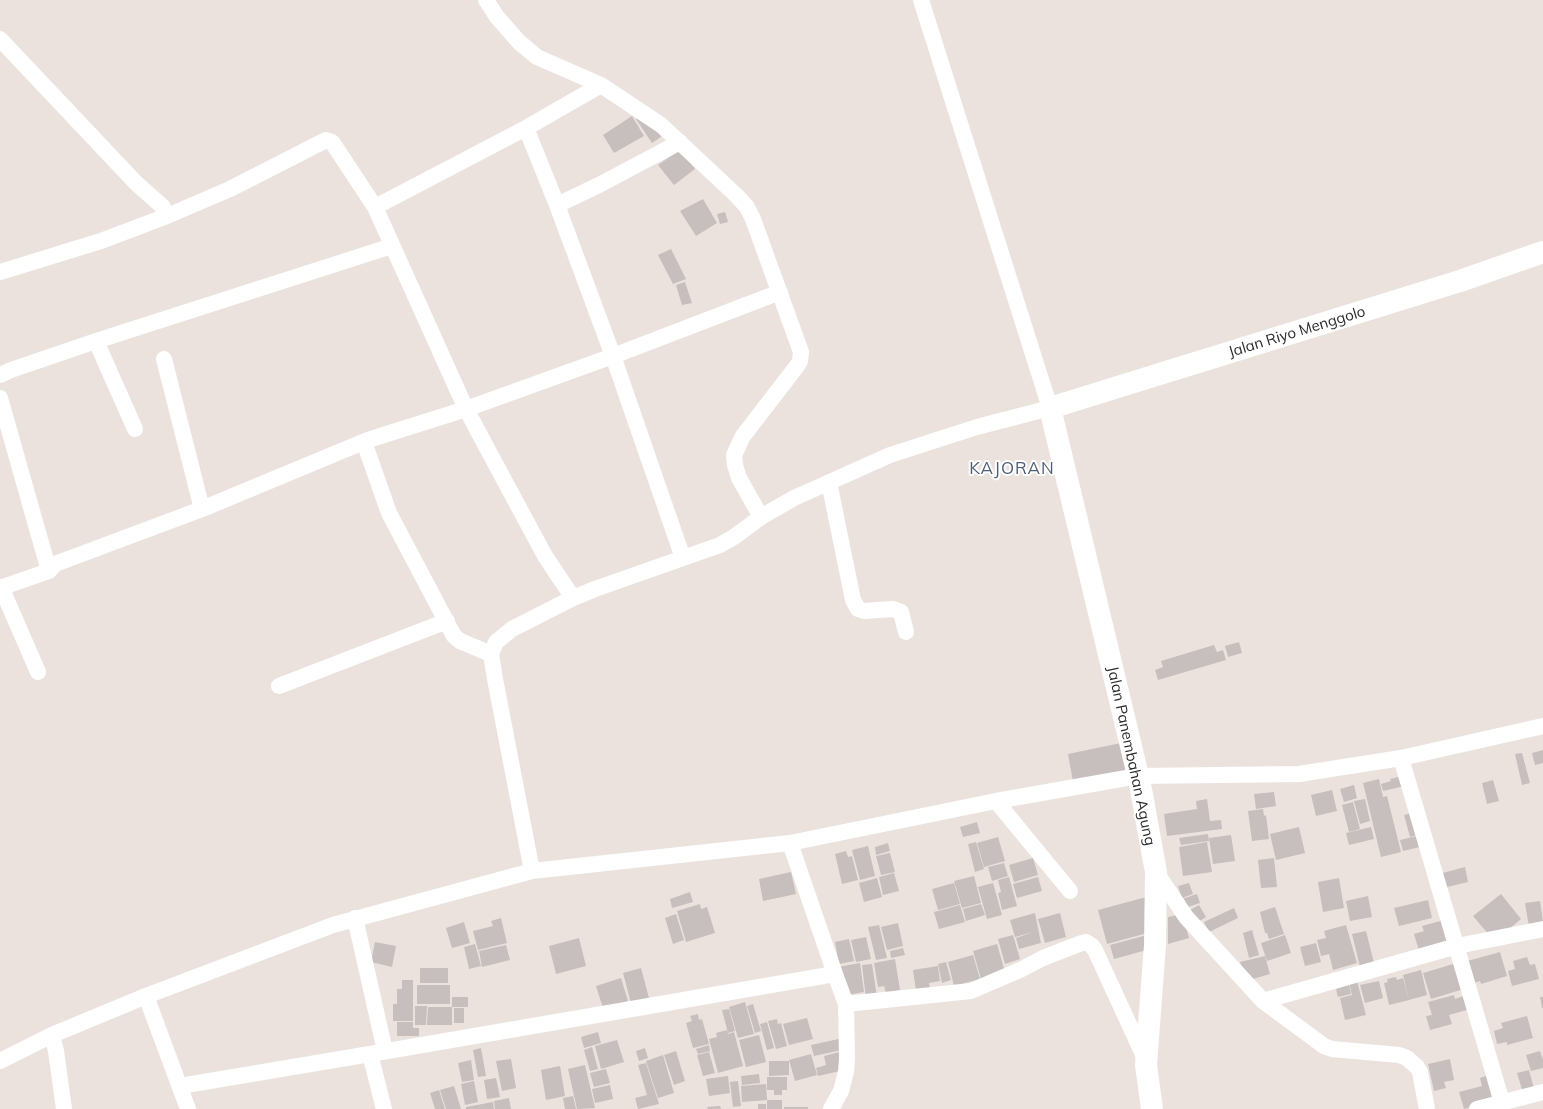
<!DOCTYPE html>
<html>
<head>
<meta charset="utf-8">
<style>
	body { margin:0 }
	canvas { display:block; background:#ebe2de }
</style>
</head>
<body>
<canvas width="1543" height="1109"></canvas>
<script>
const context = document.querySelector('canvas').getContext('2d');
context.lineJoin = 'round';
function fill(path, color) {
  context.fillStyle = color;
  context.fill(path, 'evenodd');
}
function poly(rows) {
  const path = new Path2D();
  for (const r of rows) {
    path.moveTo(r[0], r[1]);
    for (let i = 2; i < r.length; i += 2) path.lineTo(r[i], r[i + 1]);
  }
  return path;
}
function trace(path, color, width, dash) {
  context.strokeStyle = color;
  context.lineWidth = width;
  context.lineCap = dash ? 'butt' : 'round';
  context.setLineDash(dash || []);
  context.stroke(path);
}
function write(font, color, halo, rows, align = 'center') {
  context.font = font + ' Mulish,sans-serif';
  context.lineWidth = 4;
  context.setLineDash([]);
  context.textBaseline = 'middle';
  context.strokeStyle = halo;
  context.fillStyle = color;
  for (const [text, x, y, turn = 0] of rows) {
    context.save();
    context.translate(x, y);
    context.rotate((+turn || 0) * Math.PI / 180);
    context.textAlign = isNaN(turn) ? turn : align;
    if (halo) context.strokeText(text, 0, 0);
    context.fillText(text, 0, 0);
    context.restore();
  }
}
fill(poly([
	[632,116,644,136,614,153,603,135],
	[642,116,665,134,652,143,636,119],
	[680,150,695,169,674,185,658,165],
	[703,199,717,223,696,236,680,211],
	[725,212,728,222,720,224,717,214],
	[671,249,686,279,673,284,658,255],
	[685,282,692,303,682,305,676,285],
	[1239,642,1242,653,1228,657,1225,646],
	[1214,645,1217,652,1223,650,1226,660,1158,680,1155,670,1163,667,1161,661],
	[1121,743,1127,776,1074,787,1068,754],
	[1543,750,1543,763,1535,765,1532,753],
	[1522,753,1530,783,1522,785,1515,754],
	[1406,775,1409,785,1383,791,1381,784,1391,781,1390,779],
	[1379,779,1383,797,1387,796,1401,852,1381,857,1363,783],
	[1493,780,1499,801,1487,804,1482,783],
	[1354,785,1357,798,1344,802,1340,789],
	[1332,790,1337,811,1316,816,1311,795],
	[1274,792,1276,806,1256,809,1254,794],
	[1207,799,1210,821,1221,820,1222,829,1167,836,1164,814,1197,809,1196,801],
	[1365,799,1370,821,1360,824,1354,801],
	[1353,802,1360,829,1349,832,1342,805],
	[1263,809,1264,816,1266,815,1269,839,1252,841,1248,811],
	[1416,812,1421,834,1410,837,1404,815],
	[977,822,980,833,963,837,960,827],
	[1299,827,1305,853,1276,860,1270,834],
	[1371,827,1374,839,1349,845,1346,833],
	[1208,834,1209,841,1181,845,1179,838],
	[1231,835,1235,861,1213,864,1209,838],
	[1421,835,1424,846,1403,851,1400,840],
	[998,837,1005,861,984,867,977,843],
	[976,842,984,869,975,872,968,844],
	[1207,842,1212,872,1183,876,1179,847],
	[888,843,890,851,876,855,875,847],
	[868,846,875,876,860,880,852,850],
	[846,851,848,857,852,856,858,880,842,884,835,854],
	[890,853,895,872,881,875,876,856],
	[1033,858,1038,875,1014,882,1009,865],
	[1274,858,1277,887,1261,888,1258,860],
	[1004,863,1008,876,992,881,988,867],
	[1465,867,1468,882,1443,888,1439,874],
	[791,872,796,894,763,901,759,879],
	[894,873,899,891,883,895,879,877],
	[974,876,981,903,962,908,954,881],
	[1009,877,1017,906,1002,910,998,893,1001,892,998,880],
	[1038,877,1042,891,1017,898,1013,884],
	[877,878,882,897,864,902,859,883],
	[1339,878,1344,908,1323,912,1318,882],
	[954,883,960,904,938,910,932,889],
	[993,883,1002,915,987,919,978,887],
	[1189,883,1193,894,1182,898,1178,886],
	[690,892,693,902,672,908,670,899],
	[1197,894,1200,903,1185,908,1182,899],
	[1501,894,1521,919,1501,936,1490,936,1473,916],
	[1150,896,1151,932,1107,944,1098,910],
	[1368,896,1372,917,1350,921,1346,901],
	[1428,900,1432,918,1399,926,1394,908],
	[1540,901,1543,921,1529,927,1525,903],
	[700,904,701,909,707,907,715,933,686,942,677,911],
	[981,904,985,915,966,921,963,909],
	[960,905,965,922,939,929,934,912],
	[1199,905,1206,917,1198,922,1190,910],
	[1275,907,1284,934,1269,939,1267,933,1265,933,1260,912],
	[1234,908,1238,918,1209,932,1204,922],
	[1035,913,1041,943,1019,949,1016,938,1033,932,1015,937,1010,920],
	[1060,913,1066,937,1045,943,1038,919],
	[676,914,684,940,673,944,665,918],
	[1182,914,1189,938,1168,944,1168,917],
	[501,918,507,943,478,950,473,931,493,926,491,921],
	[1444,920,1451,946,1420,954,1414,934,1424,931,1422,926],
	[464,922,470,943,452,948,446,928],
	[898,923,903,946,887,950,881,927],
	[879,925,887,958,876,960,868,927],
	[1346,925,1357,963,1333,970,1329,954,1321,956,1317,940,1326,938,1324,931],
	[1252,930,1259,955,1249,958,1243,933],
	[1366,931,1375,967,1361,971,1352,934],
	[1151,934,1154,948,1114,959,1110,945],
	[1013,935,1020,959,1005,964,998,939],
	[1285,935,1291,953,1267,961,1261,943],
	[866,937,871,959,856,962,851,940],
	[579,938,586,966,556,974,549,946],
	[849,939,854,961,839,964,835,942],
	[375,942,396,946,392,967,371,962],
	[1316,943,1321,962,1305,966,1300,947],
	[475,944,481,966,469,969,464,947],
	[997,944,1005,972,981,979,973,951],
	[506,945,510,960,482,967,479,951],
	[903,948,905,955,891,958,890,951],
	[1500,952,1507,976,1481,984,1480,981,1471,984,1464,962],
	[973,955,980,979,954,986,948,962],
	[1265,956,1270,974,1246,981,1240,962],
	[1527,957,1530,965,1535,964,1539,979,1512,986,1508,971,1515,969,1513,961],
	[895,959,900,990,886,993,884,986,878,987,874,963],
	[946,962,951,980,942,983,938,964],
	[1460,962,1467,988,1431,999,1423,973],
	[860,963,864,992,846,995,838,967],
	[872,964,877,997,866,998,862,965],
	[938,966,940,981,929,983,930,988,916,991,913,970],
	[420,968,448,968,448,983,420,983],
	[641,968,649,998,631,1003,623,973],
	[1421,970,1427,995,1409,1000,1403,975],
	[1396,977,1397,980,1403,978,1409,1000,1389,1005,1384,983,1388,982,1387,979],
	[621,978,628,1001,603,1008,596,986],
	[402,980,413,980,413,1021,393,1021,393,1004,397,1004,397,989,402,989],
	[1357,981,1366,1015,1345,1020,1340,998,1352,995,1349,983],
	[1379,981,1383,998,1365,1003,1360,985],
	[417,985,450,985,450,1004,417,1004],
	[1349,985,1351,994,1338,997,1336,989],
	[1454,995,1455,999,1466,995,1470,1009,1449,1015,1452,1024,1430,1030,1426,1016,1432,1015,1428,1002],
	[452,997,468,997,468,1007,452,1007],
	[1540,997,1543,997,1543,1008,1542,1008],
	[745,1002,754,1034,738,1038,729,1007],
	[753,1004,761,1031,755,1033,747,1006],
	[415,1006,427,1006,426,1025,415,1025],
	[428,1007,452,1007,452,1025,427,1025],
	[454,1008,464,1008,464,1023,454,1023],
	[729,1009,735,1031,728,1033,722,1010],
	[698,1014,699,1020,702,1019,709,1044,693,1048,686,1023,692,1021,690,1016],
	[1527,1016,1533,1038,1507,1045,1507,1042,1497,1044,1494,1031,1503,1028,1501,1023],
	[807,1018,813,1039,789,1045,783,1024],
	[777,1019,778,1024,781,1023,787,1046,776,1049,768,1021],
	[397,1022,413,1022,413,1028,419,1028,419,1036,397,1036],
	[767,1022,774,1048,767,1050,760,1024],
	[727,1030,728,1034,734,1032,743,1066,718,1073,709,1039,717,1037,716,1033],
	[598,1032,601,1043,584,1048,581,1037],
	[759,1035,766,1062,746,1067,739,1040],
	[843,1038,846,1049,814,1056,811,1045],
	[617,1040,624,1062,601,1069,595,1046],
	[709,1045,710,1051,698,1054,696,1049],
	[592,1047,598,1069,590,1071,584,1050],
	[481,1048,486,1076,478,1077,473,1050],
	[645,1048,648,1058,639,1061,636,1051],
	[676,1051,685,1081,674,1085,664,1055],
	[843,1051,840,1071,818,1076,816,1068,826,1065,824,1056],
	[1540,1051,1543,1060,1543,1068,1531,1071,1526,1055],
	[709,1052,715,1073,703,1076,697,1055],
	[811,1054,817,1075,795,1081,789,1060],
	[663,1055,674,1093,658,1098,646,1061],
	[511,1059,516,1088,502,1091,496,1061],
	[1450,1059,1454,1080,1444,1082,1446,1088,1434,1091,1428,1064],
	[471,1060,474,1080,462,1082,458,1063],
	[769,1061,789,1061,789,1075,769,1076],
	[646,1063,659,1104,638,1109,635,1098,647,1095,638,1065],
	[585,1065,595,1108,577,1109,568,1069],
	[560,1066,565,1096,546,1100,541,1070],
	[606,1069,610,1083,594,1087,590,1073],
	[1529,1070,1535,1092,1524,1096,1517,1073],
	[759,1074,760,1083,742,1085,741,1076],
	[728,1076,730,1093,709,1096,706,1079],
	[1486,1076,1493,1102,1464,1109,1459,1092,1482,1086,1480,1078],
	[767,1077,787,1077,787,1090,782,1090,782,1095,774,1095,774,1090,767,1090],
	[496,1078,500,1097,487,1099,484,1080],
	[474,1081,478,1102,465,1105,461,1084],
	[738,1081,741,1106,733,1107,730,1082],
	[766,1084,767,1100,742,1102,741,1086],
	[610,1085,613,1099,595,1103,592,1089],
	[454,1086,461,1109,446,1109,440,1090],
	[439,1090,445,1109,435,1109,430,1093],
	[573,1096,576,1109,565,1109,563,1098],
	[509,1098,511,1109,495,1109,494,1101],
	[767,1100,782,1100,782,1109,767,1109],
	[493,1102,494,1109,466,1109,466,1107],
	[758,1104,766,1104,766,1109,758,1109],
	[720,1106,721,1109,708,1109,707,1107],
	[784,1107,808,1107,808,1109,784,1109]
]), '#c6bfbd');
trace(poly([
	[486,0,497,17,519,42,537,57,601,85,661,125,736,195,747,207,753,219,801,352,800,361,797,366,743,436,734,455,735,465,739,478,761,517],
	[0,39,136,183,163,207,164,217],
	[526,128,557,205,613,356,683,558],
	[557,205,599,185,680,142],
	[375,207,526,128,601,85],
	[0,272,101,241,167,216,230,189,326,140,332,142,375,207,466,409,545,556,573,598],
	[96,341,135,429],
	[164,359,202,509],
	[0,375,11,370,96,341,392,246],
	[0,398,49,571],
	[364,442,389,513,454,636,460,641,491,654],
	[829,482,853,600,858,609,864,611,893,609,901,612,906,632],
	[1,587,38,672],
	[0,588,49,571,55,564,202,509,368,440,466,409,613,356,780,292],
	[279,686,447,621],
	[1401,758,1502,1102],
	[996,801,1070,891],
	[790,843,835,974,846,1004],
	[532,871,495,679,491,654,496,642,512,629,573,598,595,589,720,545,734,537,761,517,794,498,890,455,977,427,1050,408,921,0],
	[1156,872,1186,917,1263,1001,1324,1046,1332,1049,1399,1055,1407,1058,1417,1067,1420,1072,1427,1109],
	[355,918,385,1051],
	[146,996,188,1109],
	[1263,1001,1457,946,1543,929],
	[52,1035,56,1051,64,1109],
	[370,1054,384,1109],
	[0,1061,52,1035,146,996,333,925,532,871,790,843,996,801,1138,776,1299,774,1401,758,1543,726],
	[180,1086,370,1054,835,974],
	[831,1109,841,1091,846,1072,847,1059,846,1004,971,991,1020,970,1043,958,1079,944,1086,942,1091,945,1095,950,1146,1061],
	[1477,1109,1543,1092]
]), '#fff', 16);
trace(poly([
	[1152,1109,1146,1065,1155,945,1156,872,1140,784,1050,408,1460,281,1543,252]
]), '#fff', 22);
write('15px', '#2a2a2a', '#fff', [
	["Jalan Riyo Menggolo",1297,332,-17],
	["Jalan Panembahan Agung",1131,756,78]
]);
context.letterSpacing = '1px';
write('17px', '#4f5e76', '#fff', [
	["KAJORAN",1012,469]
]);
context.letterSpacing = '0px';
</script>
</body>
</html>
